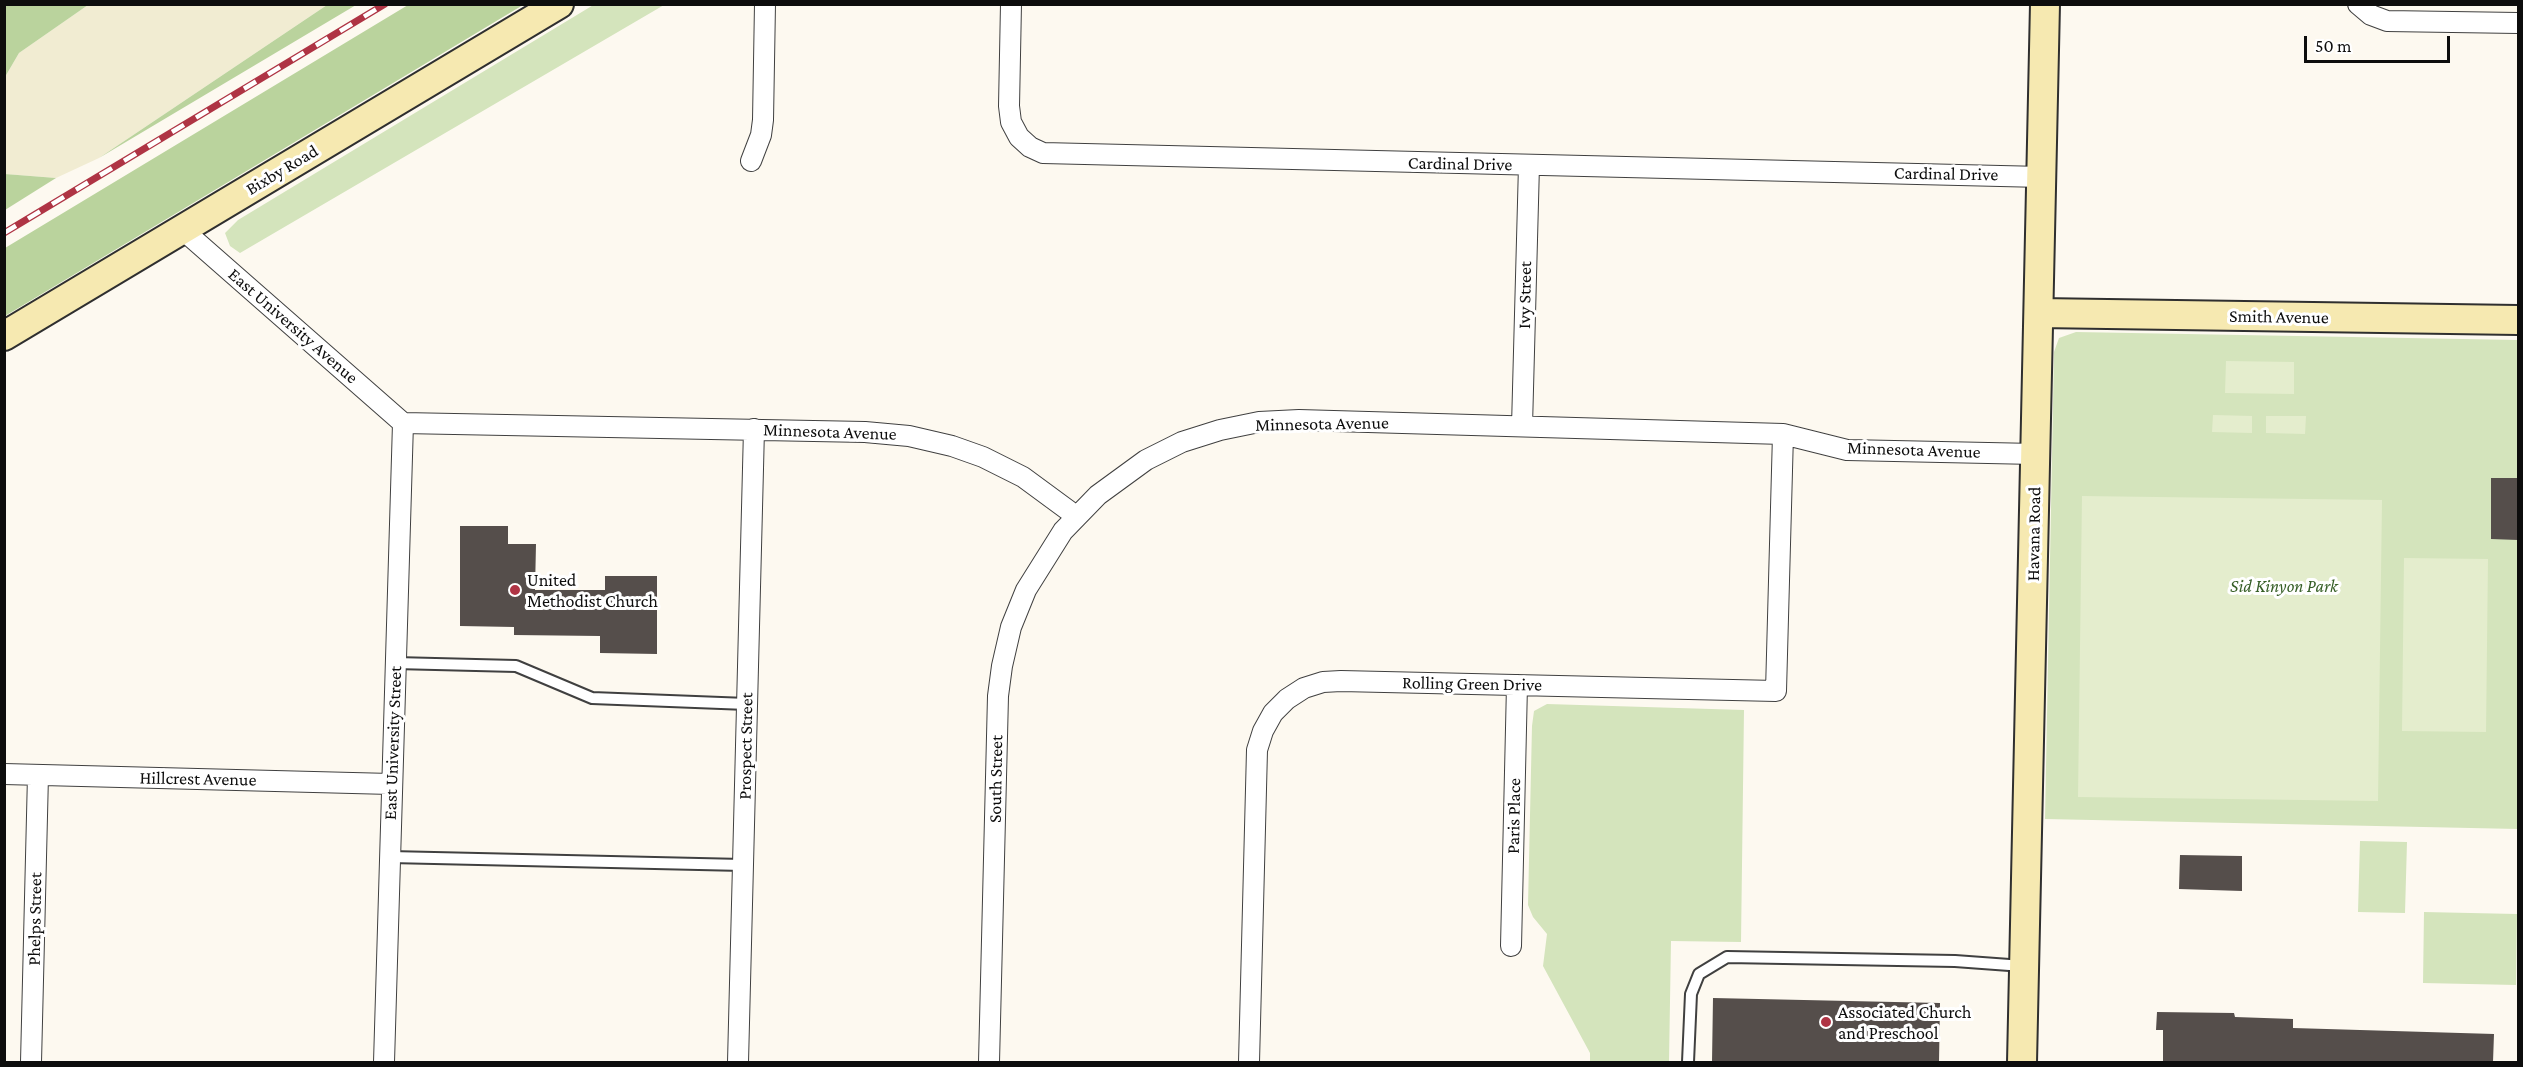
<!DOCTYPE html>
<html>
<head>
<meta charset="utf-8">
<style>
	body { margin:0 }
	#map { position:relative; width:2523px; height:1067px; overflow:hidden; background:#fdf9f0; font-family:"Crimson Pro",serif }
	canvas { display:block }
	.frame { position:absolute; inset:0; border:6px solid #0d0d0d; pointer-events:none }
	.scale { position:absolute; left:2304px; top:36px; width:146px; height:27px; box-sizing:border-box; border:3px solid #0d0d0d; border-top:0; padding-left:8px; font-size:18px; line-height:21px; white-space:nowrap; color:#0d0d0d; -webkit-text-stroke:4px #fff; paint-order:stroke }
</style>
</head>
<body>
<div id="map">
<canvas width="2523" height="1067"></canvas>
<div class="frame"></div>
<div class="scale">50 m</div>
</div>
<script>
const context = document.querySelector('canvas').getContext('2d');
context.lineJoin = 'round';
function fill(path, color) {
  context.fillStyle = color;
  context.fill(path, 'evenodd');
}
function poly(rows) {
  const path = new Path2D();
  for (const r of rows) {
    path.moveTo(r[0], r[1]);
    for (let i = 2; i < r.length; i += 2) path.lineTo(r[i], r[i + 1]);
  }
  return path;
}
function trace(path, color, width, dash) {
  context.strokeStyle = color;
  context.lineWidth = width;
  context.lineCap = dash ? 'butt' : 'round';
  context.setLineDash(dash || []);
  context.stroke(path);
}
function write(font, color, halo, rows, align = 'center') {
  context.font = font + ' "Crimson Pro",serif';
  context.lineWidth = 6;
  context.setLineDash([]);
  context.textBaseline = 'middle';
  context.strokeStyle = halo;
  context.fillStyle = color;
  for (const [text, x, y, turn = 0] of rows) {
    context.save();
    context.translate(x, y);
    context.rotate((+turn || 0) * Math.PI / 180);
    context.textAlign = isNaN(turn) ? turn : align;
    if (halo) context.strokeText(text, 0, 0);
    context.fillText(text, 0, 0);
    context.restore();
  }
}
fill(poly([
	[88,5,327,5,99,158,56,178,5,174,5,77,19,53]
]), '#f1ecd2');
fill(poly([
	[595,4,664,5,240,253,230,246,225,233,238,220],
	[2076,332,2518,340,2518,829,2045,819,2054,352,2059,338],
	[1547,704,1744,710,1741,942,1671,941,1669,1062,1590,1062,1590,1053,1543,966,1547,934,1533,917,1528,905,1532,726,1534,711],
	[2360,841,2407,842,2405,913,2358,912],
	[2424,912,2517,914,2516,985,2423,983]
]), '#d4e4bc');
fill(poly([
	[5,4,88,4,88,5,19,53,5,77],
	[327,5,356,5,99,158],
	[408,5,523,5,5,316,5,248],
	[5,174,56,178,5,210]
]), '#bad39d');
fill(poly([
	[2226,361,2294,362,2294,394,2225,393],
	[2213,415,2252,416,2252,433,2212,432],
	[2266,416,2306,416,2305,434,2266,433],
	[2082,496,2382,500,2378,801,2078,797],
	[2404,558,2488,559,2486,732,2402,731]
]), '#e4edcd');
fill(poly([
	[2491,478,2518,478,2518,540,2491,539],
	[460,526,508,526,508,544,536,544,535,590,605,590,605,576,657,576,657,654,600,653,600,636,514,635,514,627,460,626],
	[2180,855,2242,856,2242,891,2179,889],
	[1713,998,1940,1003,1939,1062,1712,1062],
	[2157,1012,2234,1013,2235,1017,2293,1019,2293,1028,2494,1034,2493,1062,2163,1062,2163,1030,2156,1030]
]), '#554e4b');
const lane = poly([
	[395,663,516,666,592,698,747,704],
	[390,857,743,865],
	[1688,1062,1691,994,1699,974,1727,957,1955,961,2023,966]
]);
const street = poly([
	[1011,4,1009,106,1011,122,1019,137,1030,147,1043,153,2042,177],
	[2358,4,2371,15,2387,21,2518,23],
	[751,161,761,135,763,120,765,4],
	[183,230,403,423],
	[403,423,865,432,909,436,952,446,983,457,1023,477,1076,516],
	[1522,426,1529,165],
	[4,774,391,784],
	[1511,946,1517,685],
	[31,1062,38,775],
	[384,1062,403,423],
	[738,1062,754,429],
	[989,1062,998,696,1002,666,1011,627,1026,590,1063,531,1098,495,1146,460,1182,442,1220,430,1259,422,1299,420,1783,434,1847,450,2035,454],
	[1249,1062,1257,750,1263,731,1273,713,1287,699,1304,688,1323,682,1341,681,1776,691,1783,434]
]);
const secondary = poly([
	[2039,313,2518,320],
	[4,336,559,4],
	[2022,1062,2045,4]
]);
trace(lane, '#404040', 14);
trace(street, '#404040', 22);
trace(secondary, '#2f2f2f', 32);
trace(lane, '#fff', 10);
trace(street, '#fff', 20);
trace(secondary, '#f6e9b1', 28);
const rail = poly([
	[4,233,385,4]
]);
trace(rail, '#af3444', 7);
trace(rail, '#fff', 4.5, [14]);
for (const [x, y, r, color] of [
	[515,590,6,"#af3444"],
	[1826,1022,6,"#af3444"]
]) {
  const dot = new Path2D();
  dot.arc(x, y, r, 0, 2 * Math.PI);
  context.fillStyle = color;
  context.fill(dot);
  trace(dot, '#fff', 2);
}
write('18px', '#0d0d0d', '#fff', [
	["Cardinal Drive",1460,164,1],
	["Bixby Road",282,170,-31],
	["Cardinal Drive",1946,174,1],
	["Ivy Street",1525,295,-89],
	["Smith Avenue",2279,317,1],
	["East University Avenue",293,326,41],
	["Minnesota Avenue",1322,424,-1],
	["Minnesota Avenue",830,432,2],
	["Minnesota Avenue",1914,450,2],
	["Havana Road",2034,534,-89],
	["Rolling Green Drive",1472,684,1],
	["East University Street",393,743,-88],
	["Prospect Street",746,746,-89],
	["Hillcrest Avenue",198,779,1],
	["South Street",996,779,-89],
	["Paris Place",1514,816,-89],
	["Phelps Street",35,919,-89]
]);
write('18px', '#0d0d0d', '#fff', [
	["United",527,580],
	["Methodist Church",527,601],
	["Associated Church",1838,1012],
	["and Preschool",1838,1033]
], 'left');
write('italic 18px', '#355e25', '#fff', [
	["Sid Kinyon Park",2284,586]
]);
</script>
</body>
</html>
